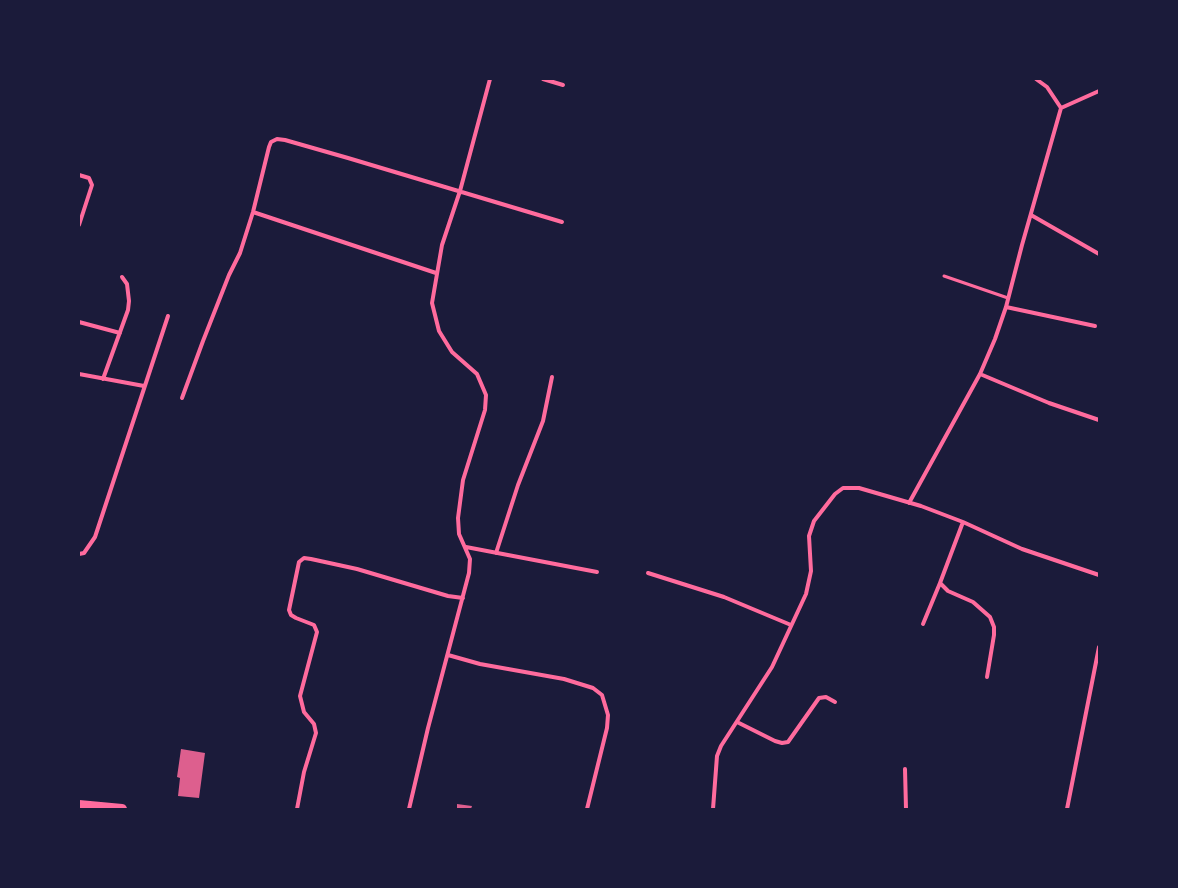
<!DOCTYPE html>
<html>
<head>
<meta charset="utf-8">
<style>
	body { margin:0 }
	#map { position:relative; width:1178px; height:888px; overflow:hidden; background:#1b1b3a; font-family:Roboto,sans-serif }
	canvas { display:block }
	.frame { position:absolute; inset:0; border:80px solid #1b1b3a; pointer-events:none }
</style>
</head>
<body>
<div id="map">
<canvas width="1178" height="888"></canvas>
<div class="frame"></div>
</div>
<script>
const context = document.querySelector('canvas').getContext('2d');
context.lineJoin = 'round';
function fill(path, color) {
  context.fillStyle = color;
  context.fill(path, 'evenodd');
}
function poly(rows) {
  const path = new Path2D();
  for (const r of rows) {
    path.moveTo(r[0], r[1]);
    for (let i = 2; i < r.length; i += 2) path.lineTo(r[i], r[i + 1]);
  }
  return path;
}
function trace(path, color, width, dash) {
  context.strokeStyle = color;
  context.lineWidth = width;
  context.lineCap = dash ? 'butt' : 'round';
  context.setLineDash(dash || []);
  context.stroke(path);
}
fill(poly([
	[181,749,205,753,199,798,178,796,180,778,177,777],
	[457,804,472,806,471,809,457,809]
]), '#dd5f8e');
trace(poly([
	[944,276,1008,298]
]), '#ff6b9d', 3);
trace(poly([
	[543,79,563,85],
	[1061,108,1099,91],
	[79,175,89,178,92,185,79,225],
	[253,212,436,273],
	[1031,215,1099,254],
	[1006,307,1095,326],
	[79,322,120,333],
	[79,374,144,386],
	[980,374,1049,403,1099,420],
	[103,379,128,310,129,301,127,284,122,277],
	[182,398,203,341,229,275,240,253,253,212,269,147,271,142,277,139,285,140,348,158,562,222],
	[909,503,980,374,995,339,1006,307,1022,245,1061,108,1047,87,1036,79],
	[963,522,940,583,948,591,973,602,990,617,994,627,994,635,987,677],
	[466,547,597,572],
	[496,553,518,485,543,421,552,377],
	[79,554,84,553,95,537,168,316],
	[648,573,724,597,791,625],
	[923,624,940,583],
	[448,655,480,664,564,679,593,688,602,695,608,715,607,728,587,809],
	[737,722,775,741,782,743,788,742,819,698,826,697,835,702],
	[905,769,906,809],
	[297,809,304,772,316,733,314,724,304,712,300,696,317,632,314,625,296,618,291,615,289,610,299,562,304,558,311,559,357,569,448,596,463,598],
	[409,809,428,728,469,573,470,559,459,534,458,518,463,480,485,410,486,395,477,374,452,352,439,331,432,303,442,245,460,191,490,79],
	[713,809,717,756,721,746,772,667,806,594,811,571,809,536,814,521,835,494,843,488,859,488,921,506,963,522,1022,549,1099,575],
	[1067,809,1099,647]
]), '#ff6b9d', 4);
trace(poly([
	[79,805,122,809]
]), '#ff6b9d', 10);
</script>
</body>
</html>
